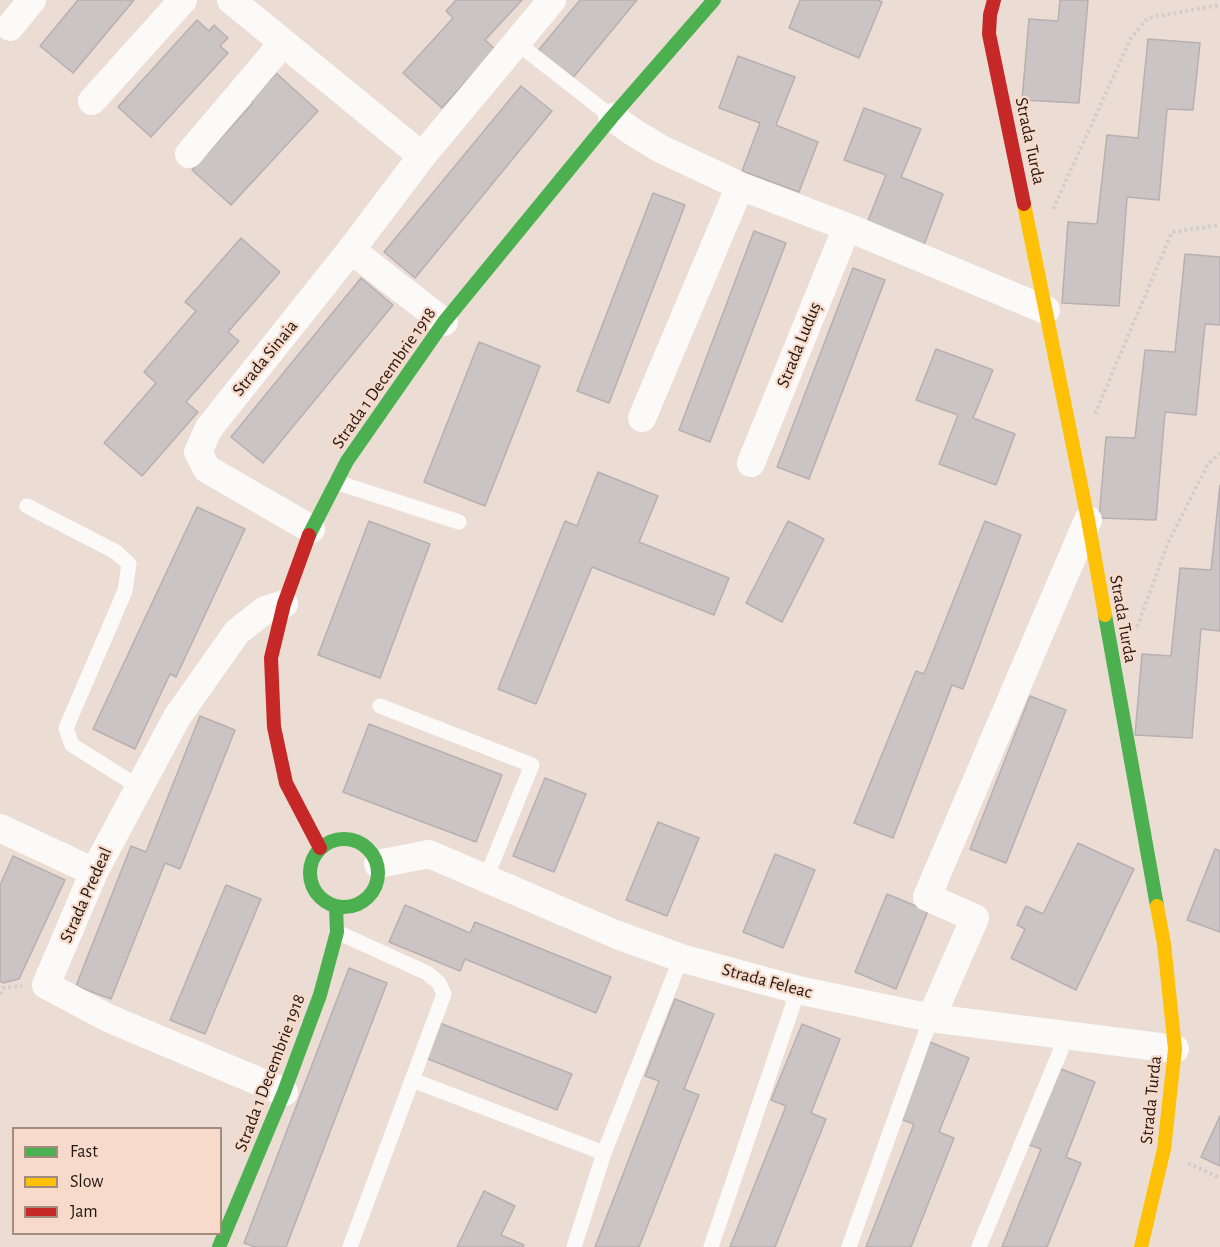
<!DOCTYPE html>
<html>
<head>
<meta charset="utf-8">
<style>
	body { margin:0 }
	#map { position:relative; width:1220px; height:1247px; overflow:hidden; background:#ecddd4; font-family:"Alegreya Sans",sans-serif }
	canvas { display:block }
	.legend { position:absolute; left:12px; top:1127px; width:210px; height:108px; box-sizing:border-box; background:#f7daca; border:2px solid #a28c80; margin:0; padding:8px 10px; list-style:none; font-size:18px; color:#221812 }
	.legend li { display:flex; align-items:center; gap:12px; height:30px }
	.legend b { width:30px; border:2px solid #a28c80 }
</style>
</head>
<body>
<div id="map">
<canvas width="1220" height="1247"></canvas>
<ul class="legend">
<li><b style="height:8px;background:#4caf50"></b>Fast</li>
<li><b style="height:8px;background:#ffc107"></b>Slow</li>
<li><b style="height:8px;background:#c62828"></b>Jam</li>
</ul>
</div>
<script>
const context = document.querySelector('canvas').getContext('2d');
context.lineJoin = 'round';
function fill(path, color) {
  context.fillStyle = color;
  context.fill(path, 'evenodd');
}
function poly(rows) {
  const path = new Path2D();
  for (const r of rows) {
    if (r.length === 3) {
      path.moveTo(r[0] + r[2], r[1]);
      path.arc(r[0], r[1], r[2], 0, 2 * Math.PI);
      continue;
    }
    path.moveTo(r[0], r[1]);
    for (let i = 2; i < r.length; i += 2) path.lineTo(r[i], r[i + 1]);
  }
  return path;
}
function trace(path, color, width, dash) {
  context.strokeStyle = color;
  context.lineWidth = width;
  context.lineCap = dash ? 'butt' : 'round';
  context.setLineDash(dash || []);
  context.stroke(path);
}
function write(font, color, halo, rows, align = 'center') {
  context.font = font + ' "Alegreya Sans",sans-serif';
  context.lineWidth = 4.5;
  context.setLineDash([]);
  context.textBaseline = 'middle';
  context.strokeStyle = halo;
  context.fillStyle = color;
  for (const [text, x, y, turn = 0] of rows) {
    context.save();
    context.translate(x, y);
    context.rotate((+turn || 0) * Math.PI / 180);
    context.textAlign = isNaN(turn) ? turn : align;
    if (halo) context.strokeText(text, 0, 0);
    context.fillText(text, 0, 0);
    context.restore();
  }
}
const building = poly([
	[78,0,134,0,73,73,40,46,78,0],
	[456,0,522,0,485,40,495,49,442,108,403,73,453,18,446,11,456,0],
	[580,0,637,0,571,80,537,52,580,0],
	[800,0,878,0,882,2,859,58,789,28,800,0],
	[1060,0,1088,0,1079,103,1022,100,1029,19,1058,21,1060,0],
	[197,20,209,31,214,25,228,38,220,46,228,53,151,137,118,107,197,20],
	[1148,39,1200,43,1193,110,1167,109,1159,200,1127,197,1119,306,1062,303,1068,222,1097,224,1107,135,1138,138,1148,39],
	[738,56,795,77,776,125,818,142,799,192,742,171,760,123,719,108,738,56],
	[276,73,318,111,231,205,192,170,253,103,251,101,276,73],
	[521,86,552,111,415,278,384,252,521,86],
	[864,108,921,129,901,177,943,194,924,245,867,223,886,175,844,160,864,108],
	[653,193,685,205,609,403,577,391,653,193],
	[754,231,786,243,710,442,679,430,754,231],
	[241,238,280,272,228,332,239,341,186,402,198,412,142,476,104,443,156,383,144,372,196,311,185,302,241,238],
	[1185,254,1220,257,1220,325,1205,324,1196,415,1165,412,1156,520,1099,518,1106,437,1135,438,1145,350,1175,352,1185,254],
	[853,268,885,280,809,479,777,467,853,268],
	[361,278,393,305,263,463,231,437,361,278],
	[479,342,540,366,485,506,424,482,479,342],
	[936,349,993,370,973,418,1015,434,996,485,939,464,958,415,916,400,936,349],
	[598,472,658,496,639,542,729,578,714,615,592,567,536,704,498,689,565,521,577,526,598,472],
	[1220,485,1220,631,1201,629,1192,738,1135,735,1142,654,1171,656,1180,568,1211,570,1220,485],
	[197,507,245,529,176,677,170,674,135,749,93,729,197,507],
	[369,521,430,544,380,678,318,655,369,521],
	[788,521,824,539,782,622,746,603,788,521],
	[985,521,1021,535,963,689,952,685,893,838,854,823,916,671,924,674,985,521],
	[1030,696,1066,710,1006,863,970,849,1030,696],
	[200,716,235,730,180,869,165,863,111,999,76,986,131,846,146,852,200,716],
	[369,724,502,775,476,842,343,792,369,724],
	[545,778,586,794,554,872,513,856,545,778],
	[658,822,699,838,667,916,626,900,658,822],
	[1078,843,1134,869,1076,990,1011,958,1025,929,1017,925,1026,906,1043,914,1078,843],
	[1215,849,1220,851,1220,932,1187,920,1215,849],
	[775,854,815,870,783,948,743,932,775,854],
	[13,856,65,880,19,979,3,983,0,981,0,885,13,856],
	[226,885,261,899,205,1034,170,1020,226,885],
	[887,894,928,911,896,989,855,972,887,894],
	[405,905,470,933,475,922,611,977,596,1013,465,959,460,971,389,942,405,905],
	[349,968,387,983,286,1247,255,1247,244,1243,349,968],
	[675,999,714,1014,684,1089,699,1095,639,1247,595,1247,659,1081,645,1076,675,999],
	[437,1022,572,1074,557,1110,423,1057,437,1022],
	[802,1024,840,1039,811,1113,826,1119,775,1247,730,1247,786,1106,771,1100,802,1024],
	[930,1042,969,1058,939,1132,954,1138,911,1247,866,1247,914,1124,900,1119,930,1042],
	[1056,1067,1095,1082,1066,1157,1081,1163,1047,1247,1002,1247,1041,1149,1026,1144,1056,1067],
	[1220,1116,1220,1166,1201,1157,1220,1116],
	[484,1191,515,1206,501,1235,524,1245,523,1247,457,1247,484,1191]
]);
fill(building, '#cac4c5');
trace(building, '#b7afb1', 1.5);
trace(poly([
	[1053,209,1131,38,1148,18,1220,5],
	[1095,414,1172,232,1220,225],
	[1137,627,1168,543,1208,464,1220,453],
	[0,994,3,988,22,986],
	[1188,1163,1220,1178]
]), '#d2cecc', 4, [3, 3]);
trace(poly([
	[516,42,612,117],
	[336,482,459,522],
	[27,506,116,552,129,564,125,591,66,728,72,745,139,787],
	[380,706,532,765,486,878],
	[337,932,427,973,439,983,444,994,350,1247],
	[412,1080,604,1153],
	[574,1247,604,1153,681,958],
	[711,1247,798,990],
	[849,1247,931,1018],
	[979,1247,1067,1035]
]), '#fcfaf9', 15);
trace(poly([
	[231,0,422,156,351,250,209,428,198,452,207,469,311,529],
	[10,27,32,0],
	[92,101,183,0],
	[612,117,633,132,661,149,740,186,847,227,1046,310],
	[189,154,283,43],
	[422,156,552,0],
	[351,250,444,322],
	[642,418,740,186],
	[751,463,847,227],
	[0,828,94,872],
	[378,864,429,854,615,934,681,958,798,990,931,1018,1175,1049],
	[931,1018,975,918,927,897,1088,520],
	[284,1092,108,1018,46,985,94,872,177,717,237,632,265,610,284,604]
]), '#fcfaf9', 28);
trace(poly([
	[309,535,347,461,444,322,612,117,714,0],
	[1105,615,1157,906],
	[344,873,34],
	[219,1247,284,1092,320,995,337,932,336,907]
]), '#4caf50', 14);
trace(poly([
	[1024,204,1088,520,1105,615],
	[1141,1247,1164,1149,1175,1049,1164,944,1157,906]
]), '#ffc107', 14);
trace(poly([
	[994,0,990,15,989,34,1024,204],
	[309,535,284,604,271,658,274,727,286,783,320,848]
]), '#c62828', 14);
write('18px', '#221812', '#f7daca', [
	["Strada Turda",1030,141,78],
	["Strada Luduș",799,345,-68],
	["Strada Sinaia",265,358,-51],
	["Strada 1 Decembrie 1918",384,378,-55],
	["Strada Turda",1123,619,80],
	["Strada Predeal",86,895,-66],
	["Strada Feleac",767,981,15],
	["Strada 1 Decembrie 1918",270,1073,-69],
	["Strada Turda",1151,1100,-84]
]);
</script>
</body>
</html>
